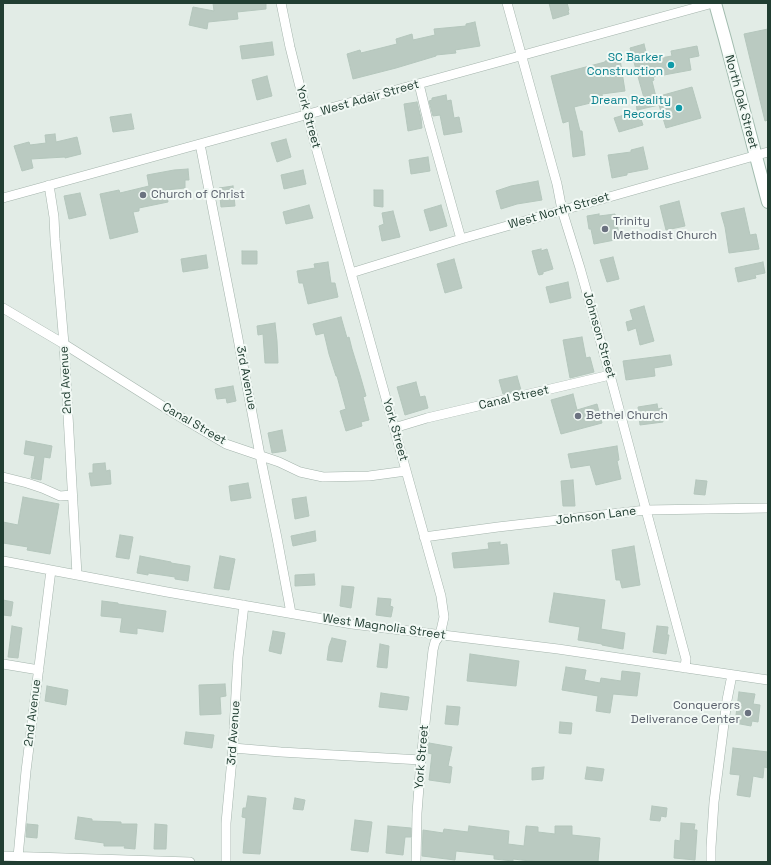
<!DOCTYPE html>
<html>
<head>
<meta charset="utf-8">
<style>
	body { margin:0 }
	#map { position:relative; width:771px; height:865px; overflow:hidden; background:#e2ece6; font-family:"Space Grotesk",sans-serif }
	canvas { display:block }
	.frame { position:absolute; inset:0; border:4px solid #213e32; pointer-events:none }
</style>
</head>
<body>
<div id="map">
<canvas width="771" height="865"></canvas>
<div class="frame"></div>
</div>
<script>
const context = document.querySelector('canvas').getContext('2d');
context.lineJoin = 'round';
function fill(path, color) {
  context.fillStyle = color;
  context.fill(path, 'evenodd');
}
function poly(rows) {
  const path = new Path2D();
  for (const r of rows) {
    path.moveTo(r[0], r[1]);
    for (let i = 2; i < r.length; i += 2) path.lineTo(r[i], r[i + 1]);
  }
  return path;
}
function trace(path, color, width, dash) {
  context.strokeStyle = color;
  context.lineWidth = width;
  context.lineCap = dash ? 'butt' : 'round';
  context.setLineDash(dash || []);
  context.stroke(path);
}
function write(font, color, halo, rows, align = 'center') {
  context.font = font + ' "Space Grotesk",sans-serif';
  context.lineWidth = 4;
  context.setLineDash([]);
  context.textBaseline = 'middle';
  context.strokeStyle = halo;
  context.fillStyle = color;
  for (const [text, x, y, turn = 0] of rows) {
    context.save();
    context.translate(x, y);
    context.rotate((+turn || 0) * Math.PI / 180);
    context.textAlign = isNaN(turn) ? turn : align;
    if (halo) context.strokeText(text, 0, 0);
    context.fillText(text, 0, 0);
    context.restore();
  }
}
const building = poly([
	[213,3,266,3,266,9,237,12,238,19,208,22,207,29,189,25,193,7,214,11,213,3],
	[549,3,567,3,569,10,568,11,569,14,553,19,549,3],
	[475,22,480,46,455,50,456,53,436,55,436,56,396,68,353,79,347,54,360,50,361,53,397,44,396,39,412,34,413,40,435,35,434,29,466,26,466,24,475,22],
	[768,29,768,120,765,121,744,34,768,29],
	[272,42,274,55,242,59,240,46,272,42],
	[644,44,648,60,672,56,671,51,697,46,699,56,689,58,691,70,653,77,654,80,652,81,656,97,692,87,701,118,666,128,659,105,637,110,636,103,642,101,641,98,644,98,630,48,644,44],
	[620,59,625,91,602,94,603,100,574,107,580,131,582,131,585,155,573,157,569,121,563,123,551,76,605,62,605,61,620,59],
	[267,76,272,96,257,100,252,80,267,76],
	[446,95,447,101,451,100,454,118,459,117,462,132,444,135,440,115,433,116,429,101,432,100,432,98,446,95],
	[417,102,421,118,422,128,408,131,404,104,417,102],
	[638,111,643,125,619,132,614,118,638,111],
	[131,114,134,129,113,132,110,117,131,114],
	[55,134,56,142,77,137,81,154,65,158,65,157,31,159,33,168,22,171,14,146,29,142,30,145,46,143,45,135,55,134],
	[286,139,291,157,277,162,271,143,286,139],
	[643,147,648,169,627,173,627,175,612,178,608,155,631,152,631,150,643,147],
	[428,157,430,171,411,174,409,160,428,157],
	[188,169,189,180,185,180,185,188,166,190,168,202,139,208,139,211,133,212,138,232,110,239,100,194,119,190,120,193,149,186,147,175,174,170,188,169],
	[303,170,306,184,284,189,281,175,303,170],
	[538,181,542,200,517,204,501,209,496,191,511,186,538,181],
	[233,186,235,206,221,207,219,188,233,186],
	[374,190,383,190,383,207,374,206,374,190],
	[80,193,86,215,69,219,64,196,80,193],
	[679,201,685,226,666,230,660,206,679,201],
	[309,205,313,218,286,224,283,212,309,205],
	[441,205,447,226,430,231,424,210,441,205],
	[744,208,750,235,756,234,759,249,729,253,725,227,721,213,744,208],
	[393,211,400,237,382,241,379,226,384,224,382,213,393,211],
	[599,214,599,216,615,214,620,239,594,244,591,229,589,229,587,216,599,214],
	[541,249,541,251,547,249,553,269,543,272,543,274,539,275,538,273,532,251,541,249],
	[242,251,257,251,257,264,242,264,242,251],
	[206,255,208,268,183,272,181,259,206,255],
	[613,257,619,279,607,282,600,260,613,257],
	[454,259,462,288,445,293,437,264,454,259],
	[328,262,331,283,335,283,338,297,308,304,303,283,299,283,297,271,315,268,314,264,328,262],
	[763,262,765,273,755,275,756,278,738,282,735,268,763,262],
	[568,282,571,298,550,303,546,287,568,282],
	[644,306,654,341,640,345,636,328,628,331,626,322,633,320,630,310,644,306],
	[341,317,347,338,349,337,352,349,360,375,366,396,363,397,369,420,361,422,362,426,346,431,340,411,346,409,337,376,336,376,329,354,324,333,316,335,313,324,341,317],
	[275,323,277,341,278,363,265,363,263,334,258,335,257,326,275,323],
	[582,337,586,358,590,357,594,372,570,378,563,340,582,337],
	[670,355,672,365,654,368,655,376,626,380,623,361,670,355],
	[517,376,521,390,503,394,499,380,517,376],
	[416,382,420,397,425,396,428,408,405,415,397,387,416,382],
	[233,386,236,401,227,403,226,398,217,399,215,389,233,386],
	[573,394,577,410,597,404,602,423,561,434,551,400,573,394],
	[657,404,658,409,662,408,663,422,640,425,638,407,657,404],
	[282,430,286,451,272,453,268,433,282,430],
	[26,441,52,446,50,458,44,457,41,480,31,478,35,456,24,454,26,441],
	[617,446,619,460,617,461,621,479,596,485,590,465,571,468,568,454,617,446],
	[105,463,106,471,110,470,111,484,91,486,89,473,93,473,93,464,105,463],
	[573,480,575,506,563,506,561,481,573,480],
	[696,480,707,481,705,495,694,494,696,480],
	[248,483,251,498,231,501,229,486,248,483],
	[23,497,59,504,50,554,27,550,28,547,3,543,3,522,18,525,23,497],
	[306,497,309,516,295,519,292,499,306,497],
	[315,531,316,541,293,546,291,536,315,531],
	[120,535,133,537,129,559,116,557,120,535],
	[500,542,500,545,507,544,509,564,454,568,452,553,489,549,488,543,500,542],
	[634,546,640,585,622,588,620,580,616,580,612,550,634,546],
	[140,556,171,562,171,563,190,566,188,581,175,579,175,577,148,573,148,575,137,573,140,556],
	[220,556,235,559,229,590,214,588,220,556],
	[314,574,315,585,295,586,295,575,314,574],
	[342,586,354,587,351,608,340,606,342,586],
	[554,593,605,600,601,629,625,633,623,649,602,645,602,644,578,640,580,627,549,622,554,593],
	[378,598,391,599,390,606,393,607,391,617,376,615,378,598],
	[3,600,13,602,11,616,3,615,3,600],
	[102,601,118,603,118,604,166,611,163,632,137,628,137,634,120,632,122,618,101,616,102,601],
	[12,626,22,628,18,658,8,657,12,626],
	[657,626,668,627,667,635,669,635,666,654,653,652,657,626],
	[273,631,285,633,281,654,269,651,273,631],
	[332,638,346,641,342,662,327,660,329,646,332,638],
	[380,644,389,646,387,668,377,667,380,644],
	[470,654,519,661,516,686,467,681,470,654],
	[566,667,586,670,584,680,600,683,601,678,621,681,622,671,640,673,637,696,613,694,610,713,596,711,598,696,562,690,566,667],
	[225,684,226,696,220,697,221,714,200,715,199,685,225,684],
	[47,686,68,690,66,705,45,701,47,686],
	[739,692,755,694,753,704,760,705,758,722,752,721,751,726,735,723,739,692],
	[381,693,409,697,407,710,379,707,381,693],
	[447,706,460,707,458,725,445,724,447,706],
	[560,722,572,723,571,734,559,733,560,722],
	[186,732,214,735,212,748,184,744,186,732],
	[429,743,452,747,448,766,452,767,450,783,429,780,432,754,428,753,429,743],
	[733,748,768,752,768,768,764,767,763,778,753,776,750,797,737,795,740,775,730,774,733,748],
	[544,767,543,779,532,780,532,768,544,767],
	[587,767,604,769,602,781,585,779,587,767],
	[248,796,266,798,260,854,243,853,246,818,242,817,243,808,246,808,248,796],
	[295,798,305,800,303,810,293,809,295,798],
	[652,806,667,808,666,817,661,816,660,821,650,820,652,806],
	[78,817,92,819,92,821,121,822,121,824,137,824,135,849,124,848,125,846,104,846,104,843,75,839,78,817],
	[355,820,372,822,368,852,351,850,355,820],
	[681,823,695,824,694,830,697,830,695,860,674,858,675,840,680,841,681,823],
	[27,824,38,825,37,838,26,837,27,824],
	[155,824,167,825,166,849,154,849,155,824],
	[388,826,411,828,411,837,405,837,403,855,386,853,388,826],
	[469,826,509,831,508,844,524,846,526,826,538,827,538,832,555,834,555,826,572,826,572,835,600,838,598,862,539,862,513,859,513,861,494,859,494,855,456,851,455,860,422,856,423,830,443,833,444,829,468,832,469,826]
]);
fill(building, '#bacac1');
trace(building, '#b4c6bc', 1);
const street = poly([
	[281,3,290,47,307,115,351,273,441,596,444,617,440,635,435,642,433,650,421,760,417,813,416,862],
	[507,3,557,184,562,210,580,268,610,375,646,510,686,659,685,668],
	[419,84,428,121,461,239],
	[200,144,236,328,260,455,277,538,291,613],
	[49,185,54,217,55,239,64,344,77,575],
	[3,198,713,3],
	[351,273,461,239,768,152],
	[3,308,64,344,172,412,226,444,279,462,300,472,323,477,369,476,406,471],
	[394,428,427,418,610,375],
	[3,477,27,483,42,488,60,496,72,495],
	[424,537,498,527,646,510,768,508],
	[3,561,167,592,352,624,558,649,768,680],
	[3,664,39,670],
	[233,748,281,752,421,760],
	[3,856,190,862],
	[18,857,26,771,51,570],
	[226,862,226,823,233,748,238,657,244,605],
	[711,862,711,847,714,802,727,700,732,675]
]);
const secondary = poly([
	[715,3,725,39,768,202]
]);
trace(street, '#a4b4ac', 10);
trace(secondary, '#a2bcaf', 14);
trace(street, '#fff', 9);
trace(secondary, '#fff', 12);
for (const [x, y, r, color] of [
	[671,65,4,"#0f9aa8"],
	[679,108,4,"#0f9aa8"],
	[143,195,4,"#6b7280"],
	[605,229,4,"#6b7280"],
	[578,416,4,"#6b7280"],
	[748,713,4,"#6b7280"]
]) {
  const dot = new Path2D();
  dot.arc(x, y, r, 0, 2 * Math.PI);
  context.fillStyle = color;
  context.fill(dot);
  trace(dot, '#f2f9f5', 1.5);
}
write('12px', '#0d838f', '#f2f9f5', [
	["SC Barker",663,58],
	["Construction",663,72],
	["Dream Reality",671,101],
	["Records",671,115]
], 'right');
write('12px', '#213e32', '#f2f9f5', [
	["West Adair Street",370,98,-16],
	["North Oak Street",741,102,75],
	["York Street",308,117,75],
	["West North Street",559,211,-16],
	["Johnson Street",599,335,74],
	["3rd Avenue",246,378,79],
	["2nd Avenue",66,380,-93],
	["Canal Street",514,398,-13],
	["Canal Street",194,424,30],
	["York Street",395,430,74],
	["Johnson Lane",596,516,-7],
	["West Magnolia Street",384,627,8],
	["2nd Avenue",33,713,-83],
	["3rd Avenue",234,733,-86],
	["York Street",422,757,-85]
]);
write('12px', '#5b616d', '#f2f9f5', [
	["Church of Christ",151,195],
	["Trinity",613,222],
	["Methodist Church",613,236],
	["Bethel Church",586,416],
	["Conquerors",740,706,"right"],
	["Deliverance Center",740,720,"right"]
], 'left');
</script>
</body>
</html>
